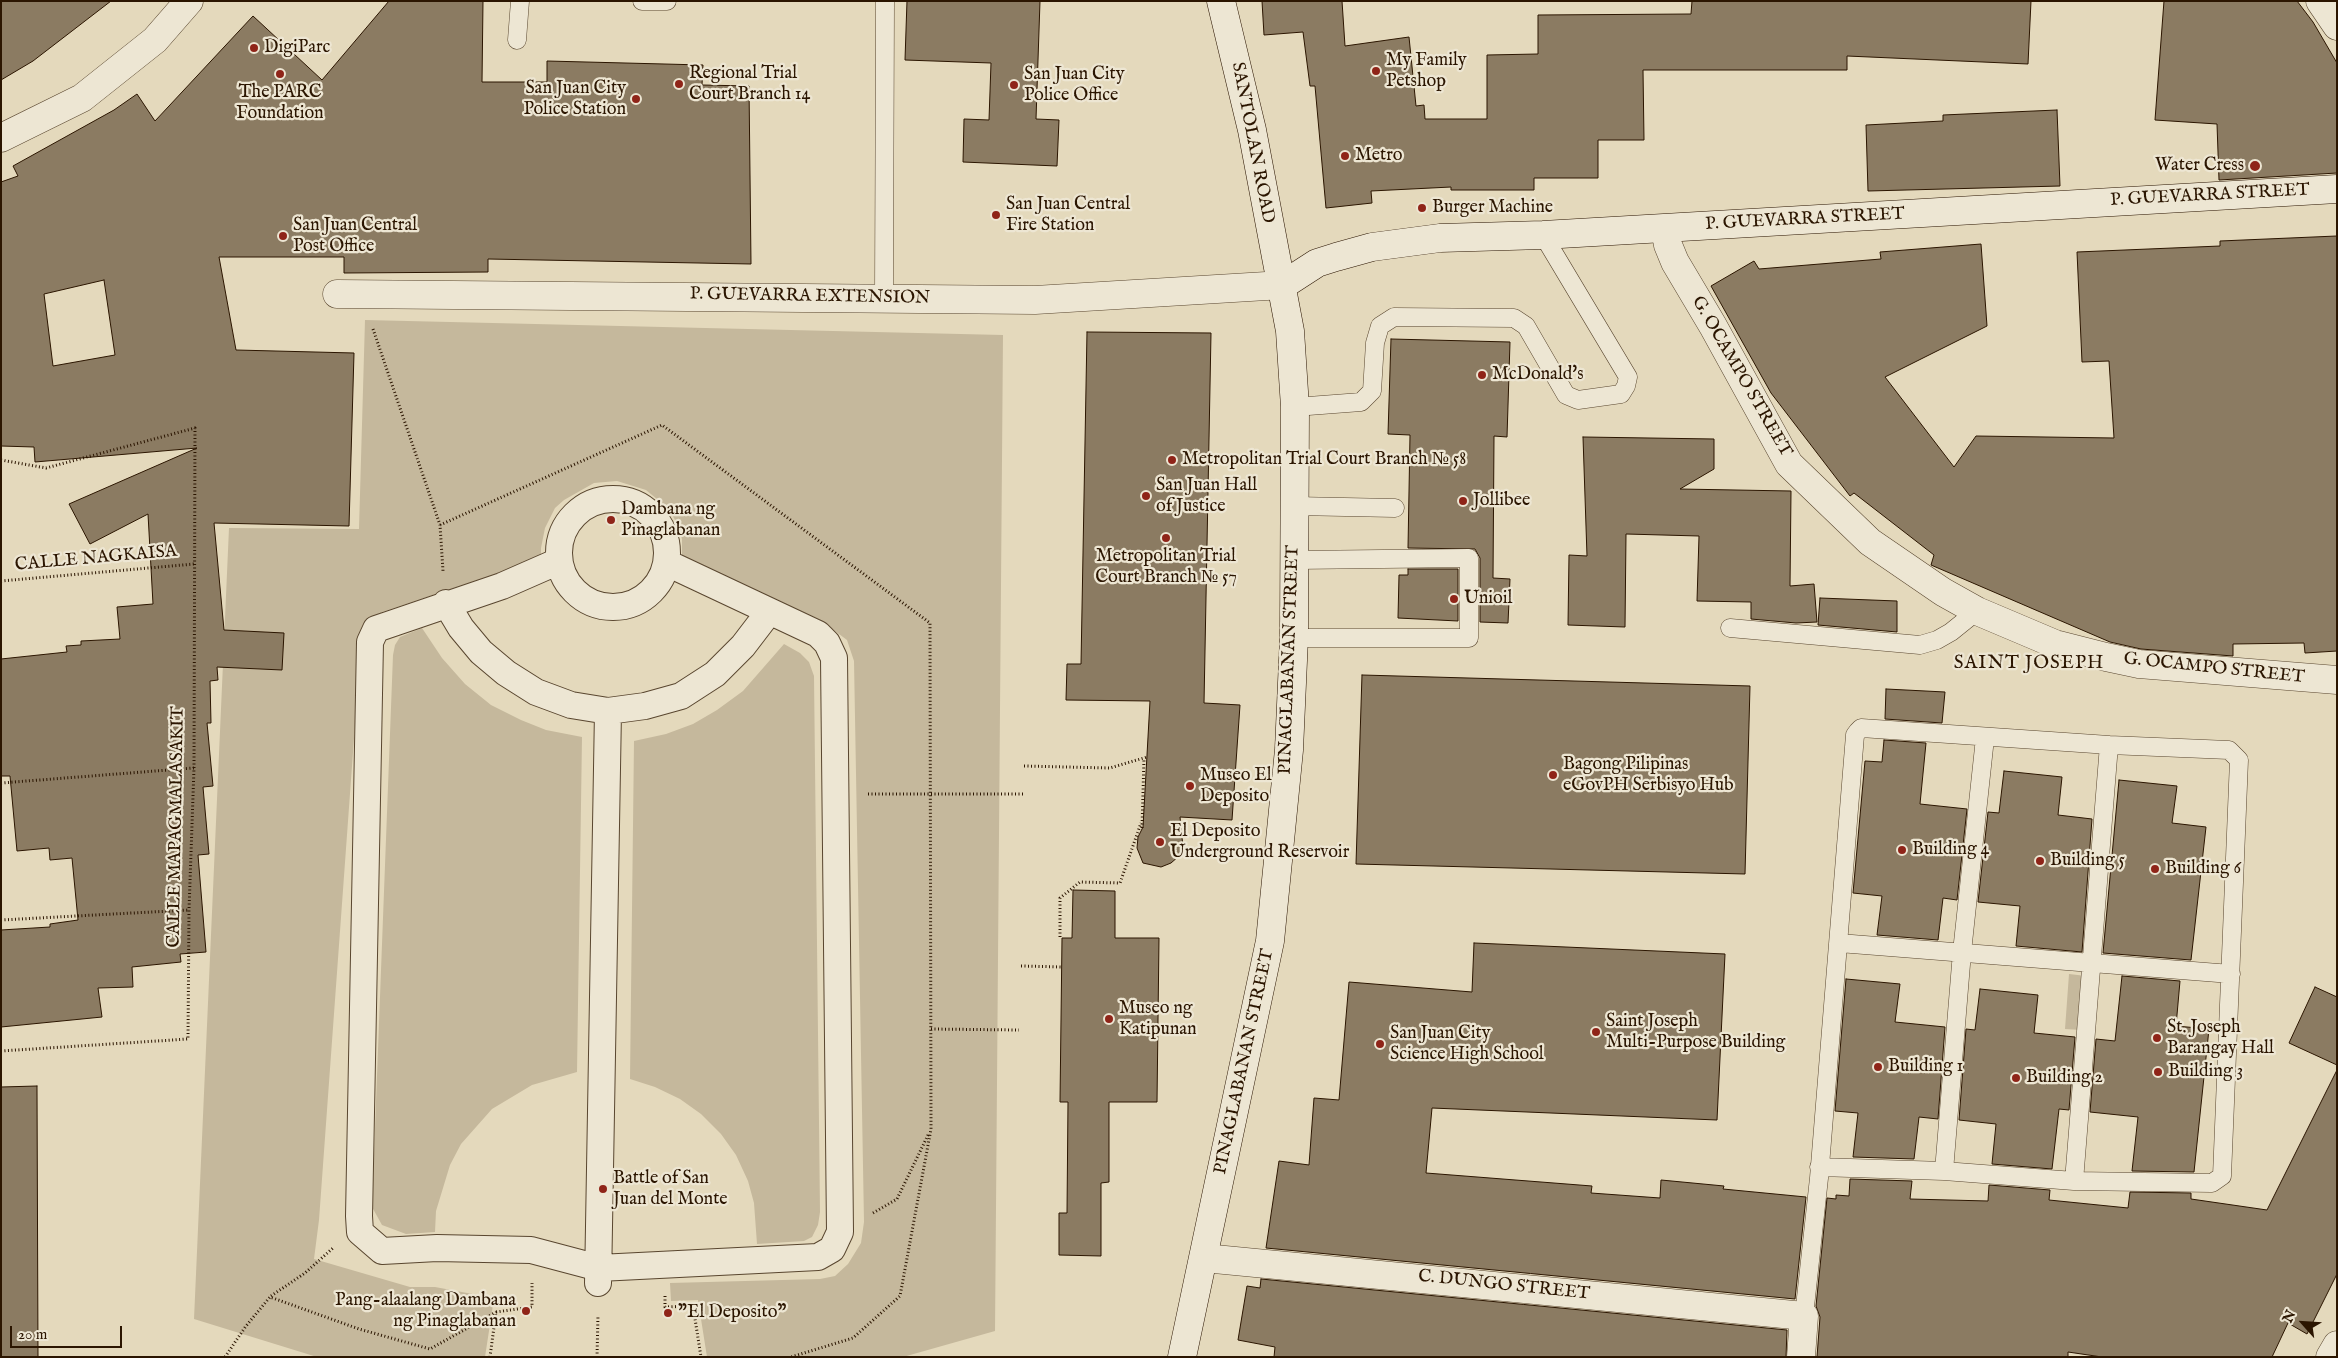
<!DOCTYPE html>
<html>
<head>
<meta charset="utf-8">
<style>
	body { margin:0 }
	#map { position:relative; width:2338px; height:1358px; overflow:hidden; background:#e4d9bc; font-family:"IM FELL English",serif }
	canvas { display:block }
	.frame { position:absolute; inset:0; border:2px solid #2b1500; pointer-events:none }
	.north { position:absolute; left:2278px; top:1298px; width:50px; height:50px; -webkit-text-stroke:4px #ede6d3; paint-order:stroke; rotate:296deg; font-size:14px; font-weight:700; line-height:20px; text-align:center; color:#2b1500 }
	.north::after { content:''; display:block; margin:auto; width:18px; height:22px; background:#2b1500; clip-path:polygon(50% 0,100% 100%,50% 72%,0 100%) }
	.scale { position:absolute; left:10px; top:1326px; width:112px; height:22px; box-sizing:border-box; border:2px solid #2b1500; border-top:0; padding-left:6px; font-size:15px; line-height:18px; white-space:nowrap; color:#2b1500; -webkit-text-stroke:4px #ede6d3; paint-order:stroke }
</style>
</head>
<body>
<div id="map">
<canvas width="2338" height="1358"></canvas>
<div class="frame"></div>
<div class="north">N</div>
<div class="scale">20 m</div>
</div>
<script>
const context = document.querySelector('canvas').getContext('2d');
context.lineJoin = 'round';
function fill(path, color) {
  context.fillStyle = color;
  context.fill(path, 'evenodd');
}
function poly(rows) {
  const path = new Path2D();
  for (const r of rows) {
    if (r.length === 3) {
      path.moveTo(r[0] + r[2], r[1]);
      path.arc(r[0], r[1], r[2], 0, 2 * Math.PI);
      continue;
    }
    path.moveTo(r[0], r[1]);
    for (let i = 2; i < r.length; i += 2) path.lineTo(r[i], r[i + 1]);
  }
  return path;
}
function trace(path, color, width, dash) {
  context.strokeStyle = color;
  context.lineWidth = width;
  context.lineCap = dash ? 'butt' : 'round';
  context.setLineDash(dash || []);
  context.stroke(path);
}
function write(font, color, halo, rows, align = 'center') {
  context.font = font + ' "IM FELL English",serif';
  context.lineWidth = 4.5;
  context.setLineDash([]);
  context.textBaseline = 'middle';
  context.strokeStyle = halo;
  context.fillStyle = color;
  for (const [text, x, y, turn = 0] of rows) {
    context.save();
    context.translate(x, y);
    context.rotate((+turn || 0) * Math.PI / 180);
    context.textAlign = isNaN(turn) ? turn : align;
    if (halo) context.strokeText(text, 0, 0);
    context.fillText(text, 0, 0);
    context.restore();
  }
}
fill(poly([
	[365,320,1003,335,995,1331,903,1357,707,1357,698,1300,671,1301,670,1283,820,1279,835,1276,848,1264,861,1243,864,1222,854,661,847,640,819,619,682,561,682,539,675,520,669,509,646,490,617,481,594,483,564,500,555,508,545,528,541,548,541,559,382,612,372,619,360,656,319,1220,314,1259,410,1287,435,1287,494,1298,485,1357,317,1357,194,1319,229,528,359,529],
	[422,628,442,658,465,684,491,705,521,720,546,730,582,737,577,1072,532,1085,492,1109,461,1144,450,1165,436,1211,435,1232,406,1234,382,1225,372,1207,393,655,395,645,400,637],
	[784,644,800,653,809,662,814,676,820,1212,818,1225,812,1237,804,1241,757,1244,754,1203,748,1181,736,1155,721,1134,701,1114,680,1099,655,1087,630,1079,634,741,666,734,693,724,717,710,743,691],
	[2069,974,2086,976,2082,1030,2065,1029]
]), '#c5b89c');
const building = poly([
	[1,1,111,1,33,61,1,80,1,1],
	[389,1,483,1,482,82,547,82,547,61,703,65,702,85,749,86,751,264,488,259,488,272,344,273,344,257,219,257,236,350,354,353,349,526,214,523,224,630,284,633,282,670,217,667,218,680,210,681,211,723,207,723,213,786,203,787,209,854,198,855,206,952,180,954,181,962,132,967,133,987,98,988,102,1017,1,1027,1,930,50,927,50,924,78,920,72,858,50,860,49,848,17,851,10,776,1,776,1,659,67,652,66,646,81,645,81,641,120,639,117,607,153,604,148,514,90,544,69,504,197,448,35,462,34,447,1,446,1,182,18,176,13,166,114,110,137,94,155,121,253,16,322,80,389,1],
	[104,280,115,355,53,366,44,294,104,280],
	[907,1,1040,1,1036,119,1059,120,1057,166,963,162,964,119,989,120,991,63,905,60,907,1],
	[1262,1,1342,1,1345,46,1409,37,1416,106,1424,105,1425,119,1487,119,1487,55,1538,54,1538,15,1691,14,1692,1,2031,1,2028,64,1847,56,1847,70,1643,70,1644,140,1598,140,1598,178,1534,178,1534,190,1451,190,1451,187,1371,191,1372,203,1326,208,1315,86,1310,86,1303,32,1264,35,1262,1],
	[2164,1,2297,1,2313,22,2337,63,2337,173,2219,180,2217,124,2155,120,2164,1],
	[2057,110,2060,186,1868,191,1866,125,1943,121,1943,115,2057,110],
	[2337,236,2337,651,2305,653,2304,643,2233,644,2233,656,2141,649,2110,642,1931,565,1934,555,1854,493,1850,496,1771,393,1711,286,1754,261,1759,269,1881,259,1880,252,1981,244,1987,326,1885,377,1954,467,1976,436,2114,438,2109,361,2082,362,2077,252,2220,246,2220,241,2337,236],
	[1087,332,1211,333,1204,703,1240,705,1232,820,1180,817,1183,847,1179,856,1171,863,1161,867,1143,863,1137,848,1138,837,1143,827,1150,701,1066,700,1067,664,1081,664,1087,332],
	[1391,339,1510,342,1507,437,1494,436,1493,578,1510,579,1508,623,1480,622,1480,558,1475,549,1408,548,1410,435,1388,434,1391,339],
	[1583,437,1714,439,1714,469,1680,489,1791,491,1790,586,1814,584,1817,622,1796,623,1751,619,1751,602,1697,601,1699,536,1626,534,1625,627,1568,625,1569,555,1587,556,1583,437],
	[1408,569,1458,569,1458,621,1398,618,1399,575,1408,575,1408,569],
	[1820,598,1897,601,1897,632,1818,625,1820,598],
	[1362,675,1750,686,1745,874,1356,864,1362,675],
	[1886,689,1945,692,1942,723,1885,719,1886,689],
	[1884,740,1926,743,1920,804,1967,809,1957,900,1943,898,1938,940,1877,935,1882,896,1853,893,1865,761,1882,762,1884,740],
	[2004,771,2062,777,2058,815,2092,819,2082,952,2016,946,2020,906,1978,902,1988,812,1999,813,2004,771],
	[2119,780,2177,786,2172,823,2206,827,2191,960,2103,953,2119,780],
	[1073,890,1115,891,1115,938,1159,938,1157,1102,1109,1102,1109,1182,1101,1183,1101,1256,1059,1255,1059,1213,1067,1213,1068,1102,1060,1102,1062,938,1072,938,1073,890],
	[1474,943,1725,954,1717,1120,1432,1108,1426,1173,1592,1186,1591,1193,1660,1198,1661,1180,1724,1186,1723,1189,1806,1197,1795,1299,1266,1248,1279,1161,1309,1165,1314,1098,1339,1100,1349,982,1472,992,1474,943],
	[2122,976,2180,981,2176,1026,2209,1029,2194,1172,2132,1171,2138,1117,2090,1112,2096,1039,2115,1041,2122,976],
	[1846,979,1900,984,1895,1022,1945,1027,1938,1119,1919,1117,1914,1159,1853,1157,1858,1113,1835,1111,1846,979],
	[2315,987,2337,997,2337,1065,2289,1043,2315,987],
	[1980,989,2038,995,2034,1033,2075,1037,2069,1110,2059,1109,2052,1169,1992,1164,1996,1124,1959,1120,1966,1029,1975,1030,1980,989],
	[2337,1070,2337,1274,2307,1334,2288,1323,2272,1357,2102,1357,2068,1352,2068,1357,1817,1357,1820,1317,1816,1306,1827,1198,1836,1199,1836,1195,1849,1196,1850,1179,1912,1181,1910,1199,1988,1201,1989,1185,2050,1190,2049,1200,2128,1208,2130,1192,2191,1193,2191,1199,2267,1210,2337,1070],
	[37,1086,38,1357,1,1357,1,1087,37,1086],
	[1261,1279,1787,1330,1786,1357,1274,1357,1275,1347,1238,1340,1247,1286,1260,1288,1261,1279]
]);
fill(building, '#8b7b62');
trace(building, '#2b1500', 1);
const service = poly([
	[642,1,667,1],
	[517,40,520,1],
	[884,298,885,1],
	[1295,407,1361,402,1372,391,1375,343,1380,326,1394,317,1514,318,1526,326,1566,395,1578,400,1621,394,1626,386,1628,377,1543,235],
	[1294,506,1395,508],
	[1730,628,1920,645,1937,640,1951,632,1977,611],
	[1294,638,1469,638,1469,558,1295,560],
	[1839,943,2231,974],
	[1944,1171,1962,952,1985,738],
	[2074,1181,2109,745],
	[1804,1316,1819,1178,1855,735,1858,731,1861,728,2109,745,2229,750,2239,760,2222,1176,2212,1183,2074,1181,1944,1171,1819,1167]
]);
const pedestrian = poly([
	[613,553,54],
	[559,561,502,586,376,629,370,642,359,1216,360,1232,382,1251,437,1248,531,1250,599,1268,818,1257,832,1249,840,1232,834,658,827,643,818,634,667,563],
	[446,603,461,628,481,652,506,673,536,692,571,705,608,711,645,706,681,696,715,674,743,646,769,612],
	[598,1283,608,711]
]);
const minor = poly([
	[2320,1,2337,26],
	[1665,229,1668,245,1675,262,1713,326,1789,464,1870,542,1943,592,1977,611,2055,644,2106,657,2139,664,2337,680],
	[337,294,1035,300,1283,285],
	[1204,1258,1804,1316,1801,1357],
	[2330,1357,2337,1345]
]);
const tertiary = poly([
	[1,138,82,98,155,40,189,1]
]);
const secondary = poly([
	[1283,285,1317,263,1336,257,1372,247,1440,238,1543,235,2337,189],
	[1182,1357,1270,941,1289,750,1294,638,1295,407,1290,331,1252,130,1221,1]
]);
trace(service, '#59462f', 19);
trace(pedestrian, '#59462f', 28);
trace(minor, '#59462f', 29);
trace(tertiary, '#59462f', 29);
trace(secondary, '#2b1500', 29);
trace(poly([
	[373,329,440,525,443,571],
	[1,460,46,468,195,428,194,768,189,910,188,1039,1,1051],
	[440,525,662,425,930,623,931,1129,900,1296,853,1338,791,1357],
	[1,581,194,564],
	[1024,766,1110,768,1147,757],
	[1,783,194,768],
	[868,794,1024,794],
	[1142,828,1144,758],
	[1,920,189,910],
	[1060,937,1060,898,1080,882,1120,883,1141,823],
	[1021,966,1062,967],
	[931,1029,1019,1030],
	[873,1213,897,1199,929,1133],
	[271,1296,305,1273,333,1248],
	[665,1296,665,1307,693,1306,701,1357],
	[225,1357,246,1326,270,1297,359,1329,430,1349,496,1312],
	[490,1357,496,1312,532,1307,532,1283],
	[597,1357,598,1315]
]), '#2b1500', 3, [1, 2.5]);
trace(service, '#ede6d3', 18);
trace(pedestrian, '#ede6d3', 26);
trace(minor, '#ede6d3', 28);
trace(tertiary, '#ede6d3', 28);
trace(secondary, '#ede6d3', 28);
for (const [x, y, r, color] of [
	[254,48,5,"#8f2418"],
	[1376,71,5,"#8f2418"],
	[280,74,5,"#8f2418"],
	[679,84,5,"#8f2418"],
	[1014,85,5,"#8f2418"],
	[636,99,5,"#8f2418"],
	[1345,156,5,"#8f2418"],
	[2255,166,6,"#8f2418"],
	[1422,208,5,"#8f2418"],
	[996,215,5,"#8f2418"],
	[283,236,5,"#8f2418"],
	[1482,375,5,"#8f2418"],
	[1172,460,5,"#8f2418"],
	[1146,496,5,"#8f2418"],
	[1463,501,5,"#8f2418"],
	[611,520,5,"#8f2418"],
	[1166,538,5,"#8f2418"],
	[1454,599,5,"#8f2418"],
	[1553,775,5,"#8f2418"],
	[1190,786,5,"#8f2418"],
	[1160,842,5,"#8f2418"],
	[1902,850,5,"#8f2418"],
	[2040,861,5,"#8f2418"],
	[2155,869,5,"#8f2418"],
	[1109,1019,5,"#8f2418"],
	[1596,1032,5,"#8f2418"],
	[2157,1038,5,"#8f2418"],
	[1380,1044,5,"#8f2418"],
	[1878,1067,5,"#8f2418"],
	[2158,1072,5,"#8f2418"],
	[2016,1078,5,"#8f2418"],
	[603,1189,5,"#8f2418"],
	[526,1311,5,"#8f2418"],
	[668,1313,5,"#8f2418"]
]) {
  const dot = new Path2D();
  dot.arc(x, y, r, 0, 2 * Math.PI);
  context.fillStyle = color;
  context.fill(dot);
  trace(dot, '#ede6d3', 2);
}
write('18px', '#2b1500', '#ede6d3', [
	["DigiParc",264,48],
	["My Family",1386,61],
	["Petshop",1386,82],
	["Regional Trial",689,74],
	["Court Branch 14",689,95],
	["San Juan City",1024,75],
	["Police Office",1024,96],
	["San Juan City",626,89,"right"],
	["Police Station",626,110,"right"],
	["The PARC",280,93,"center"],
	["Foundation",280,114,"center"],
	["Metro",1355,156],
	["Water Cress",2244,166,"right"],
	["San Juan Central",1006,205],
	["Fire Station",1006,226],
	["Burger Machine",1432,208],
	["San Juan Central",293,226],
	["Post Office",293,247],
	["McDonald's",1492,375],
	["Metropolitan Trial Court Branch № 58",1182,460],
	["San Juan Hall",1156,486],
	["of Justice",1156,507],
	["Jollibee",1473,501],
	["Dambana ng",621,510],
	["Pinaglabanan",621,531],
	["Metropolitan Trial",1166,557,"center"],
	["Court Branch № 57",1166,578,"center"],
	["Unioil",1464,599],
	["Bagong Pilipinas",1563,765],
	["eGovPH Serbisyo Hub",1563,786],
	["Museo El",1200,776],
	["Deposito",1200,797],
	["El Deposito",1170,832],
	["Underground Reservoir",1170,853],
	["Building 4",1912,850],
	["Building 5",2050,861],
	["Building 6",2165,869],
	["Museo ng",1119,1009],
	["Katipunan",1119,1030],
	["Saint Joseph",1606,1022],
	["Multi-Purpose Building",1606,1043],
	["St. Joseph",2167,1028],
	["Barangay Hall",2167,1049],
	["San Juan City",1390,1034],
	["Science High School",1390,1055],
	["Building 1",1888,1067],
	["Building 3",2168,1072],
	["Building 2",2026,1078],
	["Battle of San",613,1179],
	["Juan del Monte",613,1200],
	["Pang-alaalang Dambana",516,1301,"right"],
	["ng Pinaglabanan",516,1322,"right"],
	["\"El Deposito\"",678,1313]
], 'left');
write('18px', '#2b1500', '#ede6d3', [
	["SANTOLAN ROAD",1252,143,79],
	["P. GUEVARRA STREET",2210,196,-3],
	["P. GUEVARRA STREET",1805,220,-3],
	["P. GUEVARRA EXTENSION",810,297,1],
	["G. OCAMPO STREET",1741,377,60],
	["CALLE NAGKAISA",96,559,-5],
	["PINAGLABANAN STREET",1290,660,-88],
	["G. OCAMPO STREET",2214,669,6],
	["CALLE MAPAGMALASAKIT",177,827,-89],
	["PINAGLABANAN STREET",1245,1062,-78],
	["C. DUNGO STREET",1504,1286,6]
]);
context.letterSpacing = '1px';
write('19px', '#2b1500', '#ede6d3', [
	["SAINT JOSEPH",2029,664]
]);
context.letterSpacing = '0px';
</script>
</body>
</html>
